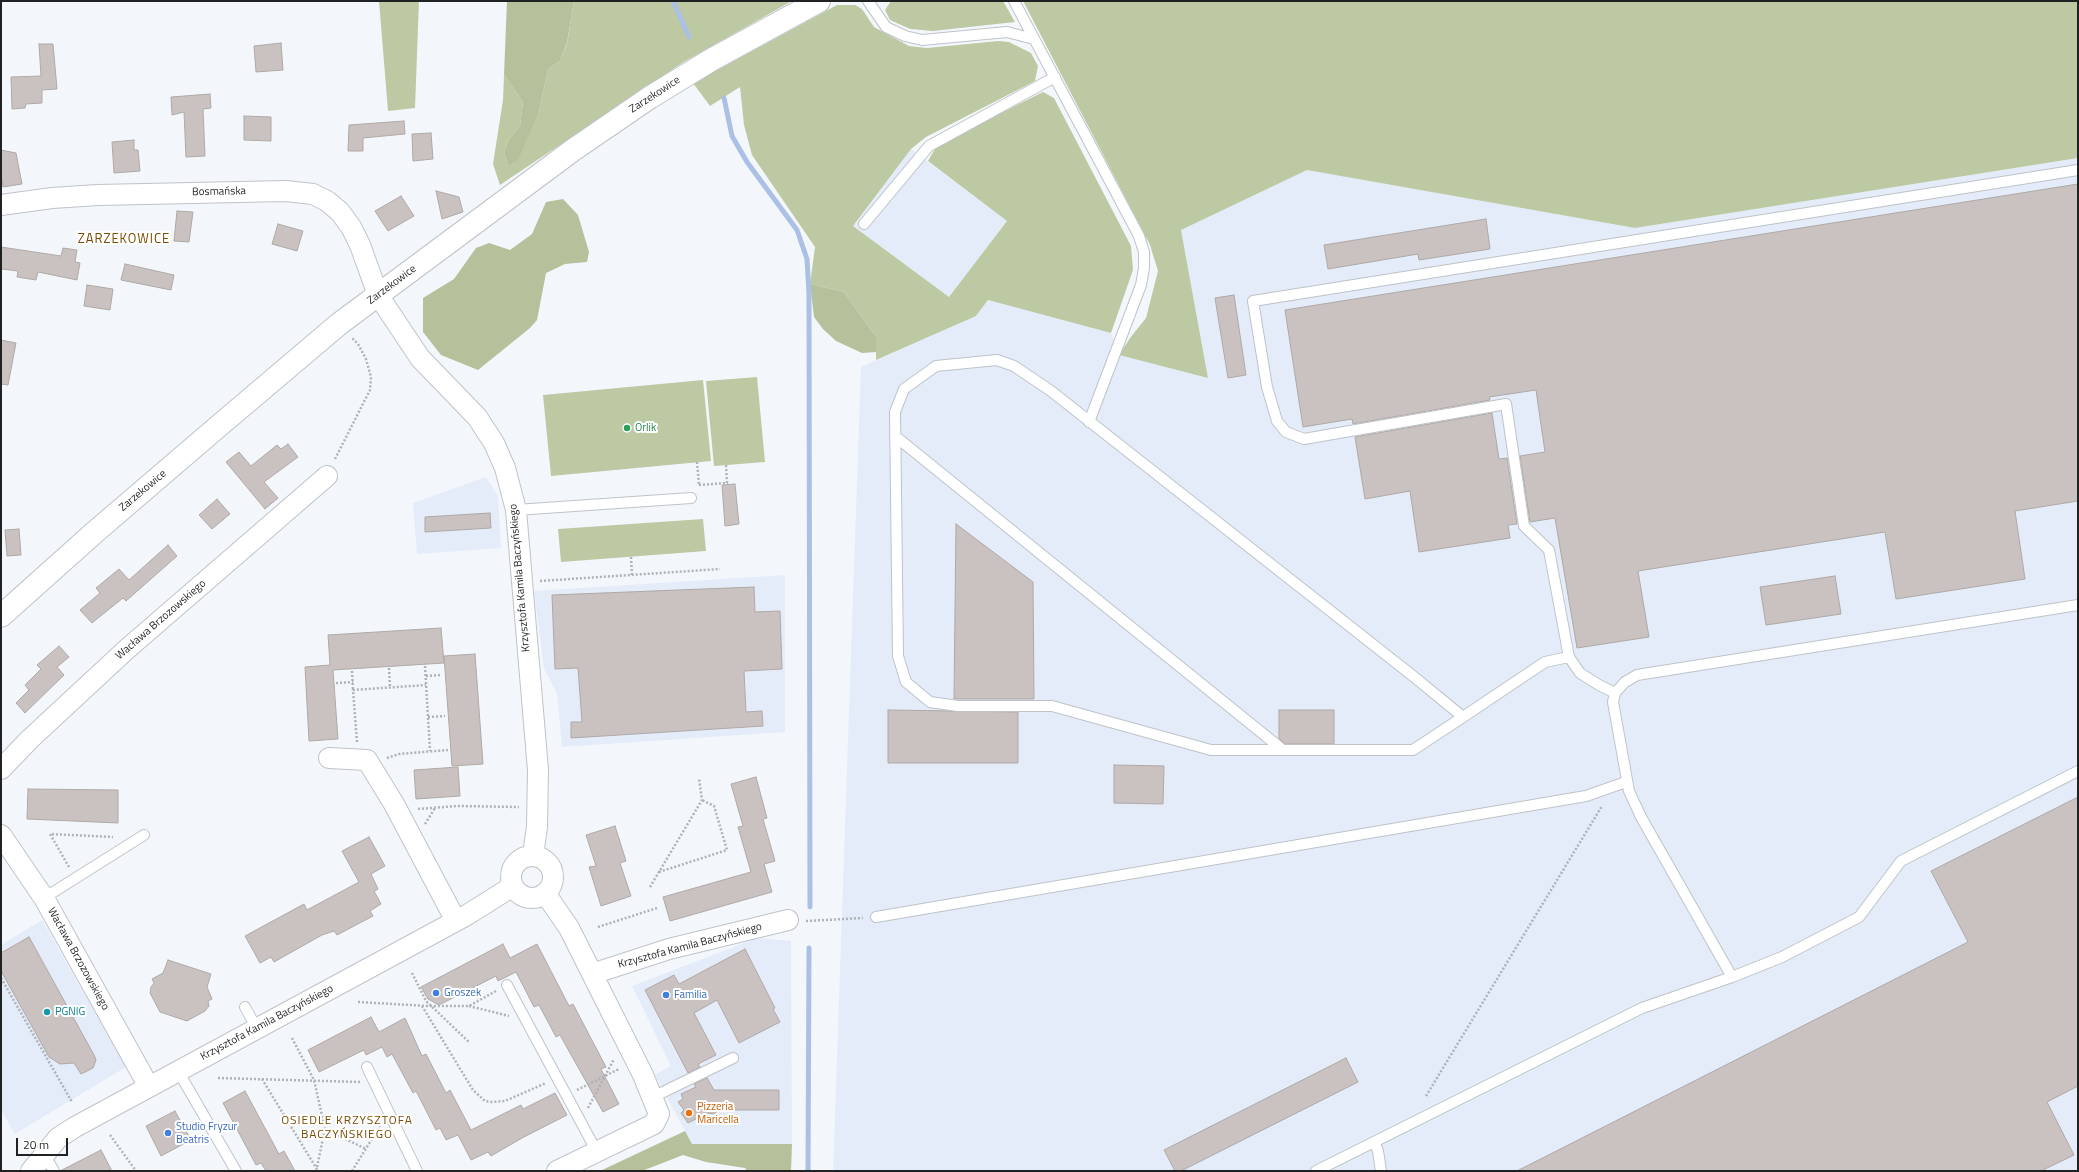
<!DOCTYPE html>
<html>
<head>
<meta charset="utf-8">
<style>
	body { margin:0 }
	#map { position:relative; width:2079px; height:1172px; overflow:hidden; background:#f3f7fc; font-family:"Titillium Web",sans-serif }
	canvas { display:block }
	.frame { position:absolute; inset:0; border:2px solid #1f2123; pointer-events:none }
	.scale { position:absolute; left:16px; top:1138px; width:52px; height:18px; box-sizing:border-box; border:2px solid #1f2123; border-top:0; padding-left:5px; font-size:12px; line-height:14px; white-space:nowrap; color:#1f2123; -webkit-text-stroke:3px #fff; paint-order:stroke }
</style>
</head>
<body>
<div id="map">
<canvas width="2079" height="1172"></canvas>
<div class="frame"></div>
<div class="scale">20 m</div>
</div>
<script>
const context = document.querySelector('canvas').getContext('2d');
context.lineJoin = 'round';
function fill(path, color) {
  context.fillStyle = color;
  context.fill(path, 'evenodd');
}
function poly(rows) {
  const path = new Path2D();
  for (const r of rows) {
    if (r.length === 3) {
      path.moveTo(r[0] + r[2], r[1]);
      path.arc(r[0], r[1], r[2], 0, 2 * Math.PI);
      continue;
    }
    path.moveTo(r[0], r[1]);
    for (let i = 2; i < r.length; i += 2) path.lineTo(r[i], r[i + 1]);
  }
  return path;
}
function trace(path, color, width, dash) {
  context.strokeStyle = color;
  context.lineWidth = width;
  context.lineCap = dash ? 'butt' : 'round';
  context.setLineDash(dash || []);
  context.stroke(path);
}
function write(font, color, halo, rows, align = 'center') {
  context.font = font + ' "Titillium Web",sans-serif';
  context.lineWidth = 4;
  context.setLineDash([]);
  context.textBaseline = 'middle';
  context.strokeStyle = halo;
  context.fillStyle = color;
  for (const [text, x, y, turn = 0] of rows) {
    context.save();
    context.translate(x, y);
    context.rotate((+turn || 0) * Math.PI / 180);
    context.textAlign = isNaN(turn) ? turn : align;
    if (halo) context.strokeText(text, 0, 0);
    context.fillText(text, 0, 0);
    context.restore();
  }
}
fill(poly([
	[911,149,1007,221,949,297,853,226],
	[2078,158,2078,1171,833,1171,861,367,976,316,988,300,1111,333,1119,355,1208,378,1181,230,1307,170,1635,228],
	[486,477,498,496,501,548,417,554,413,503],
	[785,575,785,732,562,747,557,693,544,669,534,591],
	[42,920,126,1067,15,1134,1,1110,1,945],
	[757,938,791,941,792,1144,692,1144,655,1075,671,1066,632,986]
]), '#e3ecf8');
fill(poly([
	[379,1,419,1,415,108,388,111],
	[574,1,792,1,682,63,500,185,493,164,503,100,504,75,523,102,520,126,509,139,504,152,508,166,539,111,548,69,560,61,567,44],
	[891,1,1003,1,1015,22,933,31,910,29,890,20,885,10],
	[1023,1,2078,1,2078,158,1635,228,1307,170,1181,230,1208,378,1119,355,1130,338,1146,318,1158,271,1150,245],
	[837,5,855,5,862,9,874,27,909,46,927,48,998,41,1009,42,1031,53,1038,66,1035,81,926,137,911,149,853,226,949,297,1007,221,928,161,937,145,1043,92,1054,98,1131,246,1133,270,1111,333,988,300,976,316,876,360,876,337,844,292,810,284,815,247,752,155,744,125,740,87,710,106,693,83],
	[757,377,765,462,714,466,706,381],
	[703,380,711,461,551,476,543,395],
	[703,519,706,551,561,562,558,529]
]), '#bcc9a3');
fill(poly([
	[507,1,574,1,567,43,560,61,548,69,539,111,518,160,508,166,504,152,509,139,520,126,523,102,504,75],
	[563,199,578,215,589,252,587,262,565,264,546,273,537,320,530,328,478,370,441,355,423,332,423,298,454,279,476,248,489,243,510,250,532,234,546,202],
	[810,284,844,292,876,337,876,352,862,353,836,341,823,329,814,317],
	[685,1131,692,1144,792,1144,791,1171,747,1171,745,1168,706,1162,683,1155,642,1171,600,1171]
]), '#b4c19a');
trace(poly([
	[673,1,689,37],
	[724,98,732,136,747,162,797,230,807,259,809,294,810,907],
	[808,1171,809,948]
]), '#abc0e4', 5);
const building = poly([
	[281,43,283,70,256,72,254,46,281,43],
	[39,44,53,44,57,89,42,90,42,103,26,104,25,108,12,109,11,77,41,76,39,44],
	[210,94,211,108,203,109,205,156,186,157,184,112,172,115,171,97,210,94],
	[244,116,271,117,271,141,244,140,244,116],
	[404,121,405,134,363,138,363,151,348,151,349,125,404,121],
	[431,133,433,159,413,161,412,134,431,133],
	[134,140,134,150,138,150,140,171,114,173,112,142,134,140],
	[1,150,16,153,22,184,3,187,1,175,1,150],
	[2078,184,2078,501,2015,511,2025,579,1896,599,1885,532,1638,571,1649,637,1577,648,1555,518,1530,522,1520,456,1545,452,1536,390,1489,397,1490,400,1353,424,1352,419,1303,427,1285,310,2078,184],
	[436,191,459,197,463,212,442,219,436,191],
	[401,196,414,216,388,231,375,211,401,196],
	[177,211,193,212,189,242,174,241,177,211],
	[1486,219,1490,249,1419,260,1418,254,1328,269,1324,245,1486,219],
	[278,224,303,231,297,251,272,244,278,224],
	[1,247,61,256,63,248,77,250,75,262,80,263,77,280,38,272,36,280,17,277,18,271,1,269,1,247],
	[125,264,174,275,171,290,121,280,125,264],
	[87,285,113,289,110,310,84,306,87,285],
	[1234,295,1246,375,1228,378,1215,298,1234,295],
	[1,340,16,343,8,385,1,384,1,340],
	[1492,413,1499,459,1507,458,1517,524,1508,525,1510,538,1419,552,1410,491,1365,499,1355,437,1492,413],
	[288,444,298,457,264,482,278,498,265,509,226,462,239,452,251,466,277,445,281,449,288,444],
	[735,484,739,524,725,526,722,485,735,484],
	[217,499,230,514,212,529,199,515,217,499],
	[490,513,491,528,425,532,425,517,490,513],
	[956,524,1033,582,1034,699,954,699,956,524],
	[19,529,21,555,7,556,5,530,19,529],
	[168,545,177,556,126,601,123,598,92,623,80,610,100,593,96,588,119,569,129,580,168,545],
	[1835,576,1841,614,1766,625,1760,587,1835,576],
	[754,587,755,612,780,611,782,669,744,671,746,712,762,711,763,726,571,738,571,722,582,722,578,668,555,669,552,595,754,587],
	[441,628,444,663,333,670,338,739,309,741,305,667,330,665,328,635,441,628],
	[59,646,69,657,57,667,64,675,25,713,16,703,29,690,25,685,41,669,37,665,59,646],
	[475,654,483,764,452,766,444,656,475,654],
	[888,710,1018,712,1018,763,888,763,888,710],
	[1279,710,1334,710,1334,744,1285,744,1279,738,1279,710],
	[1114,765,1164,766,1163,804,1114,803,1114,765],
	[458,767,460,796,416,799,414,770,458,767],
	[756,777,767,818,763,819,775,861,764,864,772,892,670,921,663,897,751,872,738,827,743,826,731,784,756,777],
	[28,789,118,790,118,823,27,819,28,789],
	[2078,797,2078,1086,2047,1102,2074,1155,2041,1171,1517,1171,1968,942,1931,871,2078,797],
	[615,826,626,861,620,863,631,896,601,906,589,867,596,866,586,835,615,826],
	[369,837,385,866,371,874,378,889,374,891,381,904,370,911,373,916,337,935,334,931,322,935,274,962,271,957,260,963,245,936,304,904,307,910,359,882,342,851,369,837],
	[29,937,94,1055,96,1060,93,1068,81,1074,74,1063,60,1064,49,1057,1,971,1,953,29,937],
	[503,944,510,958,537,944,569,1006,573,1004,606,1067,601,1069,619,1104,603,1112,560,1035,556,1037,539,1005,534,1007,516,972,498,981,496,976,439,1005,428,999,421,987,503,944],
	[745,949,775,1008,773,1009,780,1022,739,1043,717,1000,694,1013,716,1055,698,1064,700,1067,688,1073,645,990,674,975,679,984,745,949],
	[168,960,211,974,207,987,212,999,208,1001,209,1006,205,1011,187,1021,160,1012,150,993,151,987,154,983,152,979,163,973,168,960],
	[371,1017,379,1032,405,1018,422,1056,426,1054,446,1093,450,1090,471,1130,521,1105,523,1109,555,1093,567,1115,522,1138,491,1156,488,1152,471,1160,458,1135,446,1140,440,1128,436,1130,416,1091,413,1093,392,1054,387,1057,382,1047,366,1055,364,1050,319,1072,308,1050,371,1017],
	[1346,1058,1358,1082,1181,1171,1175,1171,1164,1150,1346,1058],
	[707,1078,714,1090,779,1090,779,1110,716,1110,716,1114,708,1113,688,1123,681,1113,684,1110,678,1102,683,1099,681,1094,696,1087,694,1084,707,1078],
	[245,1091,279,1154,284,1151,295,1171,266,1171,261,1163,256,1165,223,1103,245,1091],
	[175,1111,191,1140,161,1156,146,1126,175,1111],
	[101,1150,112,1171,60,1171,101,1150]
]);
fill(building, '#c9c2c0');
trace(building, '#afa9a6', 1);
const lane = poly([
	[868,1,886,27,905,36,922,40,1007,32,1034,39],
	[1014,1,1139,236,1144,252,1144,268,1141,285,1089,422],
	[864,224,929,146,1055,77],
	[895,436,1283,750],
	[516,510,691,498],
	[1615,693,1599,685,1580,673,1569,657,1549,550,1524,526,1506,404,1304,439,1286,432,1277,421,1267,387,1253,301,2078,170],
	[1463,717,1413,750,1211,750,1052,706,958,706,930,702,906,682,898,656,895,412,904,389,936,366,997,360,1014,366,1051,391,1413,676,1463,717,1545,662,1569,657],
	[44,898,144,835],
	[876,917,1586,796,1626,782],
	[1732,977,1641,817,1629,791,1613,702,1615,693,1625,682,1637,675,2078,605],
	[507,985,597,1152],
	[245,1007,257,1029],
	[367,1067,417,1171],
	[178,1071,236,1171],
	[653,1097,733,1058],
	[1374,1142,1378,1151,1381,1171],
	[44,1154,54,1171],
	[1316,1171,1642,1008,1732,977,1782,957,1859,917,1901,861,2078,771]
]);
const street = poly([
	[1,205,52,198,98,195,286,191,313,194,327,201,340,212,351,227,360,245,378,295,420,358,477,417,494,443,505,468,516,510,538,770,537,827,533,855],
	[329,758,367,760,394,804,456,921],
	[1,769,30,739,127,649,327,476],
	[1,835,44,898,149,1087],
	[532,877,21],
	[545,893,569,928,643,1075,659,1114,654,1124,557,1171],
	[592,974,669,949,788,920],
	[31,1171,58,1138,75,1127,467,915,513,886]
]);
const secondary = poly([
	[1,616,95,532,214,430,339,324,573,150,649,98,711,60,819,1]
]);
trace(lane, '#bfc3c8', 12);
trace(street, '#bfc3c8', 22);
trace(secondary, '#bfc3c8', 24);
trace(poly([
	[335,459,370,390,371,377,366,359,358,344,352,338],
	[697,462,699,485],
	[699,485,727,483,726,465],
	[631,557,632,576],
	[540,581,720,569],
	[425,666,430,751],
	[389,668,390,687],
	[352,671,353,690],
	[426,676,441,675],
	[336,683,353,682],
	[428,717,445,716],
	[357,742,353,690,426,685],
	[387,758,399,754,448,750],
	[418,809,457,806,519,807],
	[425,824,435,808],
	[69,867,50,834,113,837],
	[659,872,727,850,714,806,702,800],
	[650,887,702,800,699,778],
	[806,921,863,918],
	[598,927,657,908],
	[412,973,426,1001,470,1043],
	[1,978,72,1102],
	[358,1002,428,1006,469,1006,496,991],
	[422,1006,473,1090,485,1101,492,1102,505,1101,546,1083],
	[469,1006,509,1016],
	[292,1038,314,1080,325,1129,366,1149],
	[218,1078,360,1082],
	[262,1079,318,1171],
	[577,1090,619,1069],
	[1426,1096,1602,806],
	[588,1108,614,1059],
	[110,1135,136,1171],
	[317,1167,325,1129],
	[352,1171,380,1126]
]), '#afb2b6', 2.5, [2, 2]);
trace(lane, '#fff', 10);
trace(street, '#fff', 20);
trace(secondary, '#fff', 22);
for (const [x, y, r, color] of [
	[627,428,4,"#2e9e5b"],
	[436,993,4,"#3f7fe0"],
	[666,995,4,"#3f7fe0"],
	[47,1012,4,"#0f9aa8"],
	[689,1113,4,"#e8710a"],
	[168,1133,4,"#3f7fe0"]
]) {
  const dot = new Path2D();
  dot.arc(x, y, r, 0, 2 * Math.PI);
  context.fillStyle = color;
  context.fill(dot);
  trace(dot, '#fff', 1.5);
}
write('11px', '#1f2123', '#fff', [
	["Zarzekowice",655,95,-33],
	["Bosmańska",219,192,-1],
	["Zarzekowice",392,285,-37],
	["Zarzekowice",143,491,-40],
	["Krzysztofa Kamila Baczyńskiego",520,578,-95],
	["Wacława Brzozowskiego",161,620,-41],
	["Krzysztofa Kamila Baczyńskiego",690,946,-15],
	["Wacława Brzozowskiego",78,959,61],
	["Krzysztofa Kamila Baczyńskiego",267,1023,-28]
]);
write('11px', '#27864d', '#fff', [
	["Orlik",635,428]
], 'left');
write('11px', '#366cbe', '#fff', [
	["Groszek",444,993],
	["Familia",674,995],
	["Studio Fryzur",176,1127],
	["Beatris",176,1140]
], 'left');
write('11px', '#0d838f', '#fff', [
	["PGNIG",55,1012]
], 'left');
write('11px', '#c56008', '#fff', [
	["Pizzeria",697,1107],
	["Maricella",697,1120]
], 'left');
context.letterSpacing = '1px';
write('12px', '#7b4a01', '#fff', [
	["OSIEDLE KRZYSZTOFA",347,1121],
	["BACZYŃSKIEGO",347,1135]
]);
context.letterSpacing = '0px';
context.letterSpacing = '1px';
write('13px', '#7b4a01', '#fff', [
	["ZARZEKOWICE",124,240]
]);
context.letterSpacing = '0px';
</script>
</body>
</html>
